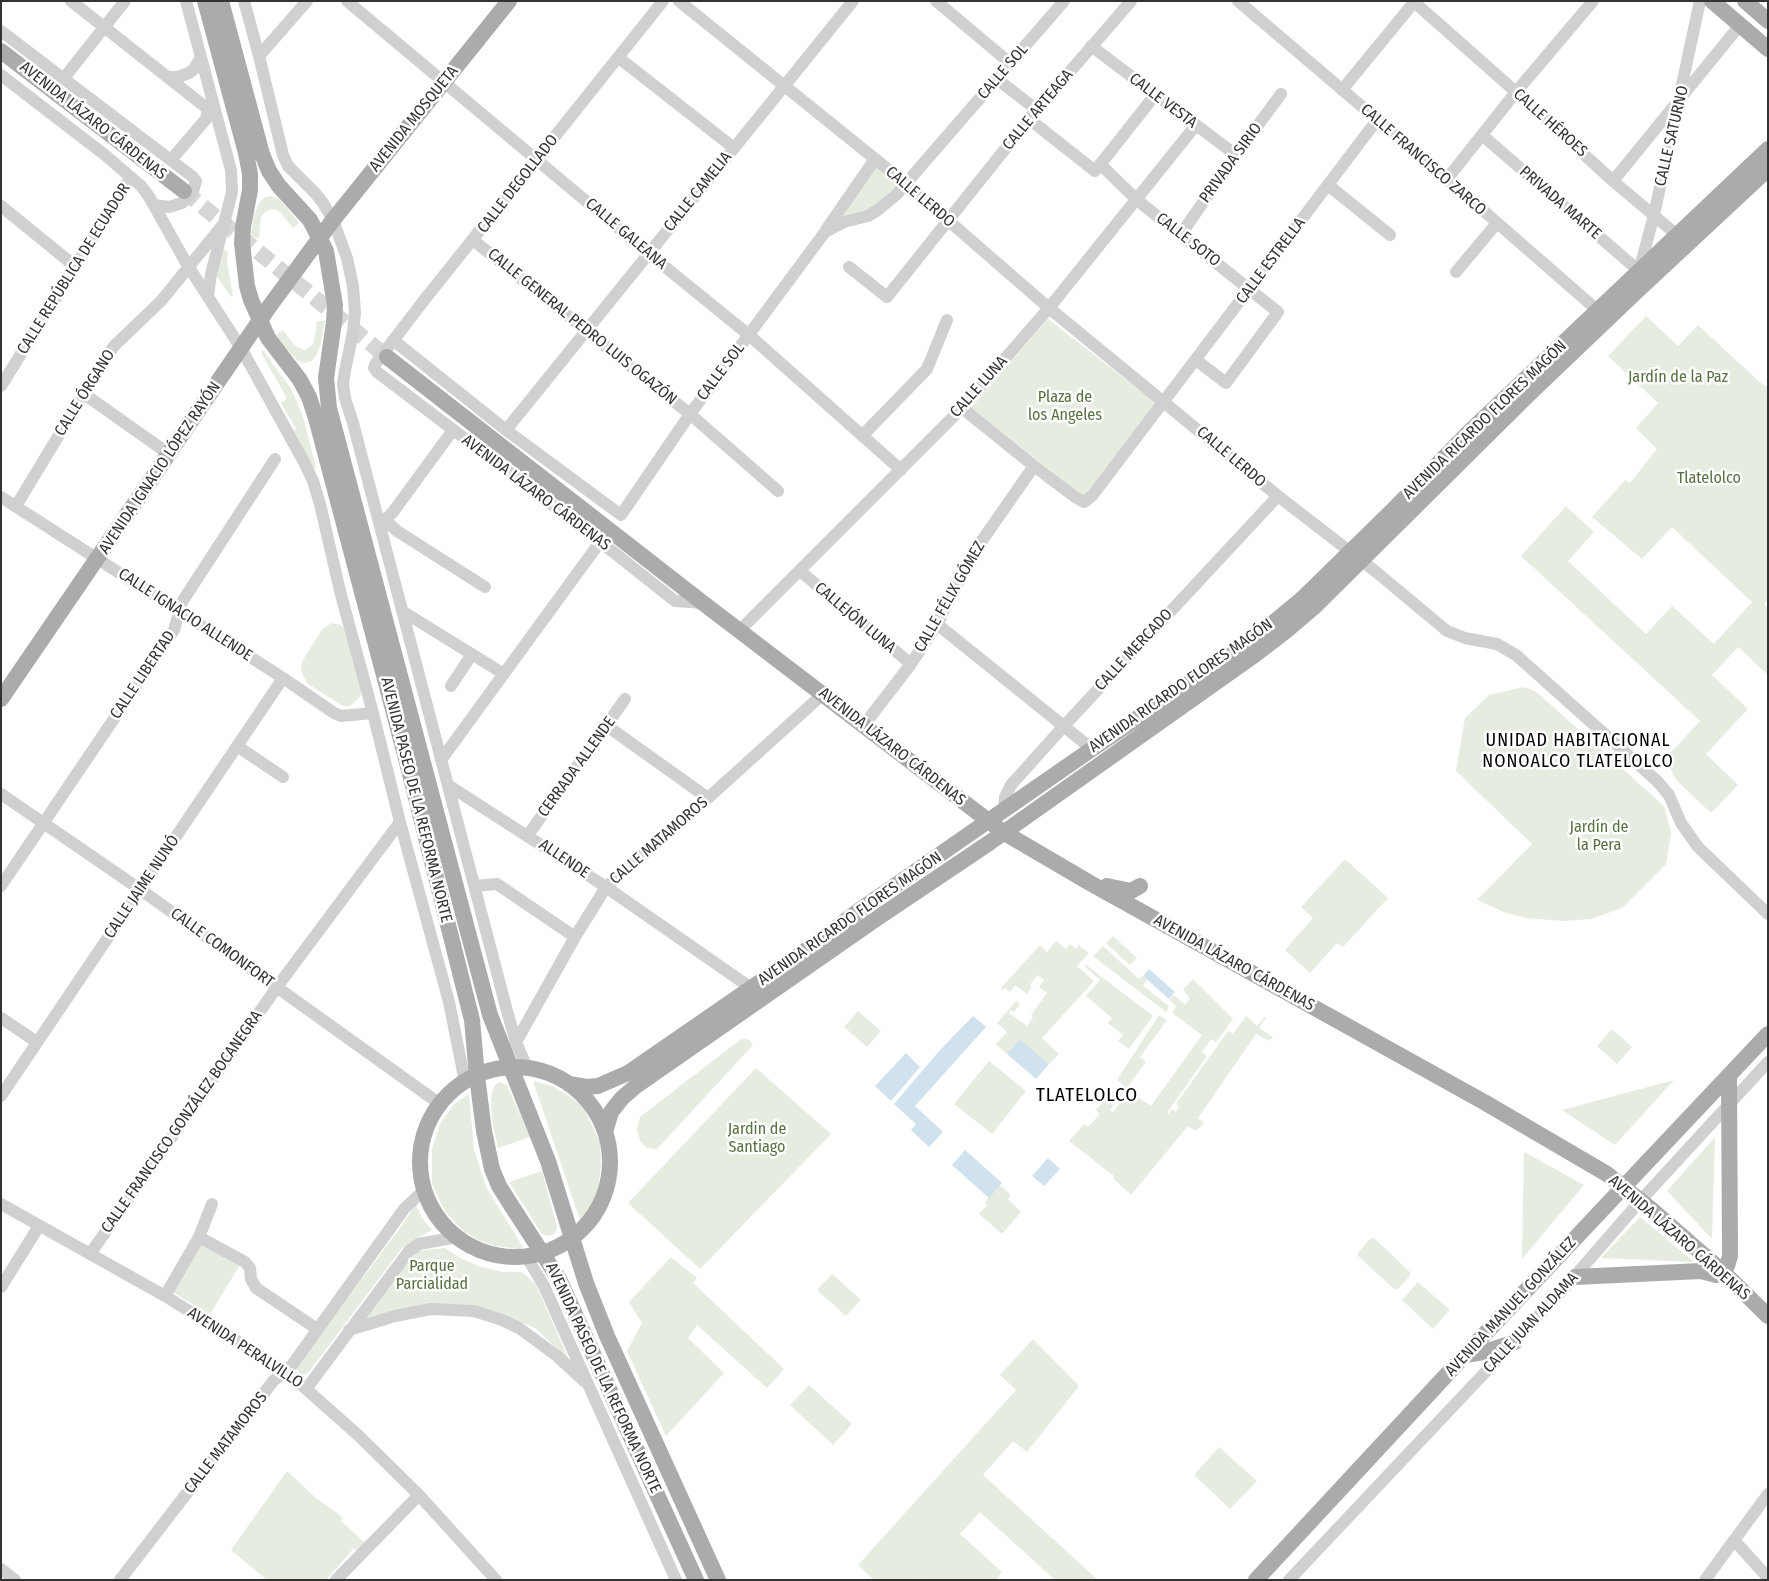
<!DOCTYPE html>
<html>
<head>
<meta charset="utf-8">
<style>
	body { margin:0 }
	#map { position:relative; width:1769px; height:1581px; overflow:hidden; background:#fff; font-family:"Fira Sans Condensed",sans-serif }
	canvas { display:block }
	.frame { position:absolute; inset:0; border:2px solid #333; pointer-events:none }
</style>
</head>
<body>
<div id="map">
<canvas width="1769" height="1581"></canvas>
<div class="frame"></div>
</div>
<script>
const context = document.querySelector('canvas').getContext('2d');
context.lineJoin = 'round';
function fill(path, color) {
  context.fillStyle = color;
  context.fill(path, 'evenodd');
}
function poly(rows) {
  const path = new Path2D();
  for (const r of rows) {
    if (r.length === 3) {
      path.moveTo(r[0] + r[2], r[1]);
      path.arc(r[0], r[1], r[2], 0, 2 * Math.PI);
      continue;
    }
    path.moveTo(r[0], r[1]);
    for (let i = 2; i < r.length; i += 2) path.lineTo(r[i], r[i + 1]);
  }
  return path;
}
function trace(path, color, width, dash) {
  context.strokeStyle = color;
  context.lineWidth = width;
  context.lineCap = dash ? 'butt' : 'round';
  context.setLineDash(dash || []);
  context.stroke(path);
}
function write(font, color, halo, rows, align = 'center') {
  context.font = font + ' "Fira Sans Condensed",sans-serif';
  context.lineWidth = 5;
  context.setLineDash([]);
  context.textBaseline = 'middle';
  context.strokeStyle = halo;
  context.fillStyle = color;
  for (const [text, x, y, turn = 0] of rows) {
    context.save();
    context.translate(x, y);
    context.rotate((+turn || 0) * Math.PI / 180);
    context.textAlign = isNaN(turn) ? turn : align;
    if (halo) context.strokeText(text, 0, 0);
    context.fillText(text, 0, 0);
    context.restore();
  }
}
fill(poly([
	[875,165,900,187,877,209,841,220],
	[270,196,277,198,282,202,299,223,293,228,281,213,277,210,271,209,265,212,261,217,259,238,251,237,254,215,259,203,264,198],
	[223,249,228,252,227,262,233,296,231,297,215,274],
	[1646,316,1678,346,1698,325,1763,385,1768,387,1768,601,1764,604,1768,608,1768,675,1738,647,1712,675,1748,709,1706,754,1738,785,1711,813,1677,781,1665,759,1700,721,1521,556,1566,506,1594,532,1568,561,1646,634,1672,606,1714,644,1752,602,1672,527,1642,559,1592,517,1625,480,1630,483,1657,449,1636,428,1658,403,1608,356],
	[1048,319,1156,403,1084,497,971,408],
	[317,321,325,321,321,343,316,356,311,361,305,363,298,361,282,344,276,335,283,330,294,345,304,350,310,347,314,342],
	[263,350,291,389,297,402,304,420,316,468,314,469,294,431,296,429,281,403,287,398,261,353],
	[332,623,340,625,344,628,361,688,361,695,358,699,350,706,343,706,308,684,302,673,301,666,304,658,323,628],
	[1523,687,1530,689,1539,694,1664,806,1671,833,1666,864,1622,908,1591,919,1563,921,1526,918,1506,913,1477,900,1532,844,1456,771,1465,718,1489,695],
	[1345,859,1388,898,1343,947,1337,943,1310,973,1285,950,1313,918,1301,907],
	[1113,936,1137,958,1130,965,1106,943],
	[1056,941,1066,949,1070,944,1076,949,1079,945,1089,953,1077,966,1094,981,1042,1038,1059,1054,1049,1064,1020,1039,1007,1054,996,1044,1007,1032,997,1023,1016,1001,1020,1004,1014,1012,1011,1010,1009,1013,1027,1026,1033,1017,1031,1015,1047,993,1039,987,1044,980,1037,975,1030,985,1032,986,1027,994,1015,985,1010,992,1005,988,1003,990,1001,988,1040,945,1047,952],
	[1103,946,1139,979,1143,976,1147,980,1143,986,1169,1006,1166,1012,1093,956],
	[1086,965,1153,1016,1129,1049,1118,1041,1123,1035,1108,1023,1112,1018,1086,996,1100,980,1084,966],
	[1193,979,1233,1019,1216,1042,1211,1039,1202,1052,1207,1056,1167,1113,1169,1114,1172,1109,1176,1112,1179,1106,1176,1104,1228,1031,1233,1034,1246,1016,1257,1026,1265,1017,1266,1018,1259,1028,1273,1037,1269,1041,1256,1034,1198,1118,1204,1123,1196,1131,1188,1126,1131,1195,1113,1178,1114,1176,1069,1141,1084,1124,1088,1127,1100,1114,1096,1110,1110,1094,1109,1093,1111,1090,1116,1093,1118,1090,1123,1093,1110,1110,1113,1112,1126,1094,1131,1097,1133,1094,1151,1106,1202,1035,1172,1013,1176,1006,1169,1000,1174,995,1185,1005,1190,998,1183,990],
	[858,1011,881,1031,867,1047,844,1027],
	[1159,1015,1167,1020,1140,1057,1146,1062,1126,1089,1123,1087,1124,1085,1117,1080],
	[1612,1029,1632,1047,1617,1064,1597,1046],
	[741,1039,748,1039,753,1045,657,1149,647,1148,640,1141,637,1130,640,1117],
	[989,1061,1026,1091,992,1134,954,1104],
	[756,1068,831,1134,700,1269,628,1203],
	[1674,1080,1615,1145,1562,1110],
	[533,1081,552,1086,569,1096,584,1108,600,1143,601,1165,598,1189,590,1208,580,1220],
	[500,1082,507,1085,530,1137,498,1148,492,1120,491,1095,495,1085],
	[469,1094,474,1149,486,1187,523,1247,519,1249,495,1246,480,1241,461,1229,445,1211,432,1184,432,1149,440,1124,454,1104],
	[1715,1137,1712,1239,1667,1191],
	[1524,1152,1584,1185,1522,1259],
	[542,1171,557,1227,555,1233,549,1236,542,1234,509,1182],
	[1000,1185,1011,1195,1008,1199,1021,1212,1002,1234,979,1214,987,1205,985,1202],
	[416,1204,422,1218,432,1230,402,1248,309,1372,304,1375,299,1373,297,1369,298,1364,398,1231],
	[1640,1217,1694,1262,1601,1258],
	[1371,1238,1375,1239,1410,1272,1410,1276,1398,1289,1394,1289,1358,1256,1358,1253],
	[201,1243,240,1265,210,1314,172,1292],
	[445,1248,462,1259,481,1267,503,1272,522,1272,536,1285,569,1360,535,1328,501,1314,473,1306,363,1319,417,1251],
	[671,1257,697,1278,693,1283,784,1369,767,1388,697,1325,688,1338,724,1373,666,1436,627,1351,642,1323,629,1302],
	[832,1274,861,1300,846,1316,817,1290],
	[1418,1282,1450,1310,1433,1329,1402,1300],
	[1033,1339,1079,1386,1027,1452,1013,1441,983,1475,1098,1580,1055,1580,980,1512,960,1534,1002,1572,996,1580,921,1580,920,1578,918,1580,874,1580,858,1565,1016,1390,1000,1375],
	[809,1385,852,1424,833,1445,790,1405],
	[1219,1447,1257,1481,1230,1509,1194,1475],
	[287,1471,317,1499,336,1512,343,1518,341,1521,365,1543,357,1551,354,1548,326,1580,267,1580,231,1550]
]), '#e6ecdf');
fill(poly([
	[1149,969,1175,992,1169,999,1143,976],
	[973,1016,986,1027,915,1106,943,1132,929,1147,911,1130,916,1124,894,1104,940,1050],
	[1020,1039,1049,1064,1036,1079,1007,1054],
	[906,1053,920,1067,891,1101,875,1086],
	[965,1150,1002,1183,989,1198,952,1165],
	[1048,1158,1060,1169,1044,1186,1032,1176]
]), '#cfe2ee');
trace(poly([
	[184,191,387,357]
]), '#d6d6d6', 16, [16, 8]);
trace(poly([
	[71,1,208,109],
	[186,1,231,170,232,192,211,274,208,296],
	[244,1,259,56,283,155,288,166,316,194,323,203,333,220,347,258,353,286,355,313,353,332,345,371,343,384,345,398,353,423,507,1011,516,1042,527,1068],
	[347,1,648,253,749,335,901,470],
	[663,1,425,299,376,363,374,368,377,372,588,532,675,601,703,603],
	[679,1,905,183,1049,308,1278,496,1375,571,1447,631,1465,638,1497,644,1516,655,1657,781,1669,795,1681,823,1698,847,1768,914],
	[936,1,1010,63],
	[1238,1,1447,179,1604,316],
	[1413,1,1516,92,1613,181,1683,240],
	[1,31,193,177,196,181,193,191,182,203,169,207,154,205],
	[1091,46,1236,155],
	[259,56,307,1],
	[619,58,734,148],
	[1,75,105,155,141,186,148,195,188,266,241,348,304,462,313,481,320,504,340,591,373,713,400,822,449,1002,465,1082],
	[169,77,178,77,189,73,194,69,201,57],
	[64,78,125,1],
	[997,79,1037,110],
	[1342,90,1415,1],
	[1029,119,1095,171,1155,95],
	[1482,135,1639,271,1654,215,1700,1],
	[171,160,206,119,208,109,214,108],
	[1100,164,1137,200,1278,312,1226,383,1196,360],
	[1447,179,1516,92,1593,1],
	[1613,181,1740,25],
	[1328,185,1390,235],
	[1,206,76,267],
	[826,230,875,159],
	[1181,234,1236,155,1281,94],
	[473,240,690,414,778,491],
	[849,267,887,297,1029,119,1131,1],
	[1456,272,1497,223],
	[393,340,506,430,621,515,690,414,825,232,844,222,868,216,878,210,896,195,1064,1],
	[1,386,131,177],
	[84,394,169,454],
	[962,408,1034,466,1075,497,1084,502,1092,496,1377,120],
	[506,430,853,1],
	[862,436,927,369,947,320],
	[1,497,283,678,334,713,341,716,373,713],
	[16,506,108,354,115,345,161,301,226,221],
	[385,520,397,531,485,587],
	[379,521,385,520,393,512,453,430],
	[800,571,911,664],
	[402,611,504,674],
	[937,624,1092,749],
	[740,630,962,408,1049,308,1196,125],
	[451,686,472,654],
	[864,725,911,664,937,624,974,552,1034,466],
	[607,726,708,798],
	[237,746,283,777],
	[441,760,600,542],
	[448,785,606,887,751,988],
	[1,794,141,890,440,1104],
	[1004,811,1005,797,1011,785,1063,727,1278,496],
	[528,835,625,699],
	[1,886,174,630,182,602,275,459],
	[475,886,497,884,575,937],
	[1,1018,37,1042],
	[516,1042,575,937,606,887,708,798,823,694],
	[1,1096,283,678],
	[1,1204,165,1296,287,1372,359,1436,419,1495,496,1580],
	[199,1237,245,1262,250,1268,251,1279,256,1288,317,1329],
	[90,1254,277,987,400,822],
	[526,1256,544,1286,676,1580],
	[1,1287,39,1226],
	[165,1296,199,1237,212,1204],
	[349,1330,395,1316,431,1309,474,1311,502,1320,519,1328,557,1356,584,1381],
	[307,1388,409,1251,419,1244,457,1237],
	[1734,1540,1768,1578],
	[1,1569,15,1580],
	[120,1580,274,1380,287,1372,404,1209,424,1190],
	[336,1580,419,1495],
	[1289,1580,1561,1292,1641,1200,1768,1062],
	[1705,1580,1768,1494]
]), '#d0d0d0', 12);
trace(poly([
	[205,1,246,153,250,174,250,190,243,227,242,243,247,286,251,300,268,338,300,380,309,397,316,418,410,774,472,1020,477,1076,484,1131,492,1169,499,1186,511,1205,559,1279,696,1580],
	[221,1,262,154,269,171,279,186,310,220,326,251,335,305,334,322,326,378,329,408,490,1015,548,1161,586,1283,607,1336,718,1580],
	[1712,1,1768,49],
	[1745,1,1768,21],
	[1,51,184,191],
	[387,357,703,603,1003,832,1090,883,1484,1102,1607,1174,1651,1209,1722,1271,1768,1316],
	[1,699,269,307,333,220,509,1],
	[1107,886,1131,891,1140,886],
	[515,1162,95],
	[569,1084,587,1087,598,1086,628,1073,812,946,864,907,1092,749,1249,643,1302,599,1391,512,1467,434,1768,149],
	[605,1132,611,1112,622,1098,636,1086,876,919,989,843,1256,654,1286,631,1313,608,1528,395,1636,292,1768,169],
	[1575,1277,1701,1271,1716,1275,1727,1266,1730,1256,1729,1077],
	[1465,1355,1484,1352,1515,1342],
	[1256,1580,1465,1355,1768,1034]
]), '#ababab', 16);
write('16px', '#333', '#fff', [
	["CALLE SOL",1003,72,-49],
	["CALLE VESTA",1163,101,37],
	["CALLE ARTEAGA",1038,110,-50],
	["AVENIDA MOSQUETA",414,119,-51],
	["AVENIDA LÁZARO CÁRDENAS",93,121,38],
	["CALLE HÉROES",1550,123,42],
	["CALLE SATURNO",1672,136,-77],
	["CALLE FRANCISCO ZARCO",1423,160,41],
	["PRIVADA SIRIO",1231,163,-54],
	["CALLE DEGOLLADO",518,184,-52],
	["CALLE CAMELIA",698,192,-51],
	["CALLE LERDO",920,197,40],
	["PRIVADA MARTE",1560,203,41],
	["CALLE GALEANA",626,234,40],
	["CALLE SOTO",1188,240,38],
	["CALLE ESTRELLA",1271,261,-53],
	["CALLE REPÚBLICA DE ECUADOR",74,269,-58],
	["CALLE GENERAL PEDRO LUIS OGAZÓN",582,327,39],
	["CALLE SOL",721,372,-53],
	["CALLE LUNA",979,387,-48],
	["CALLE ÓRGANO",85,393,-58],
	["AVENIDA RICARDO FLORES MAGÓN",1485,420,-44],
	["CALLE LERDO",1231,457,40],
	["AVENIDA IGNACIO LÓPEZ RAYÓN",160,468,-56],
	["AVENIDA LÁZARO CÁRDENAS",536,493,37],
	["CALLE FÉLIX GÓMEZ",950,597,-60],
	["CALLE IGNACIO ALLENDE",185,615,33],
	["CALLEJÓN LUNA",855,618,40],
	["CALLE MERCADO",1134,650,-47],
	["CALLE LIBERTAD",143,675,-56],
	["AVENIDA RICARDO FLORES MAGÓN",1181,686,-35],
	["AVENIDA LÁZARO CÁRDENAS",892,747,38],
	["CERRADA ALLENDE",577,767,-54],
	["AVENIDA PASEO DE LA REFORMA NORTE",416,800,76],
	["CALLE MATAMOROS",659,841,-41],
	["ALLENDE",564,859,34],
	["CALLE JAIME NUNÓ",142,887,-56],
	["AVENIDA RICARDO FLORES MAGÓN",850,919,-35],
	["CALLE COMONFORT",222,948,36],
	["AVENIDA LÁZARO CÁRDENAS",1234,963,29],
	["CALLE FRANCISCO GONZÁLEZ BOCANEGRA",182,1122,-55],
	["AVENIDA LÁZARO CÁRDENAS",1679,1238,41],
	["AVENIDA MANUEL GONZÁLEZ",1511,1307,-47],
	["CALLE JUAN ALDAMA",1531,1323,-47],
	["AVENIDA PERALVILLO",245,1348,33],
	["AVENIDA PASEO DE LA REFORMA NORTE",603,1378,65],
	["CALLE MATAMOROS",226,1443,-52]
]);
write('16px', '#56703f', '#fff', [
	["Jardín de la Paz",1678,378],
	["Plaza de",1065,398],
	["los Angeles",1065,416],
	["Tlatelolco",1709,479],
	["Jardín de",1599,828],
	["la Pera",1599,846],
	["Jardin de",757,1130],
	["Santiago",757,1148],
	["Parque",432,1267],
	["Parcialidad",432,1285]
]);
context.letterSpacing = '1px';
write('18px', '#000', '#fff', [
	["UNIDAD HABITACIONAL",1578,741],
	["NONOALCO TLATELOLCO",1578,762]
]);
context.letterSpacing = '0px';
context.letterSpacing = '1px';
write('19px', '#000', '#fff', [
	["TLATELOLCO",1087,1096]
]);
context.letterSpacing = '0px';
</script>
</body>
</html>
